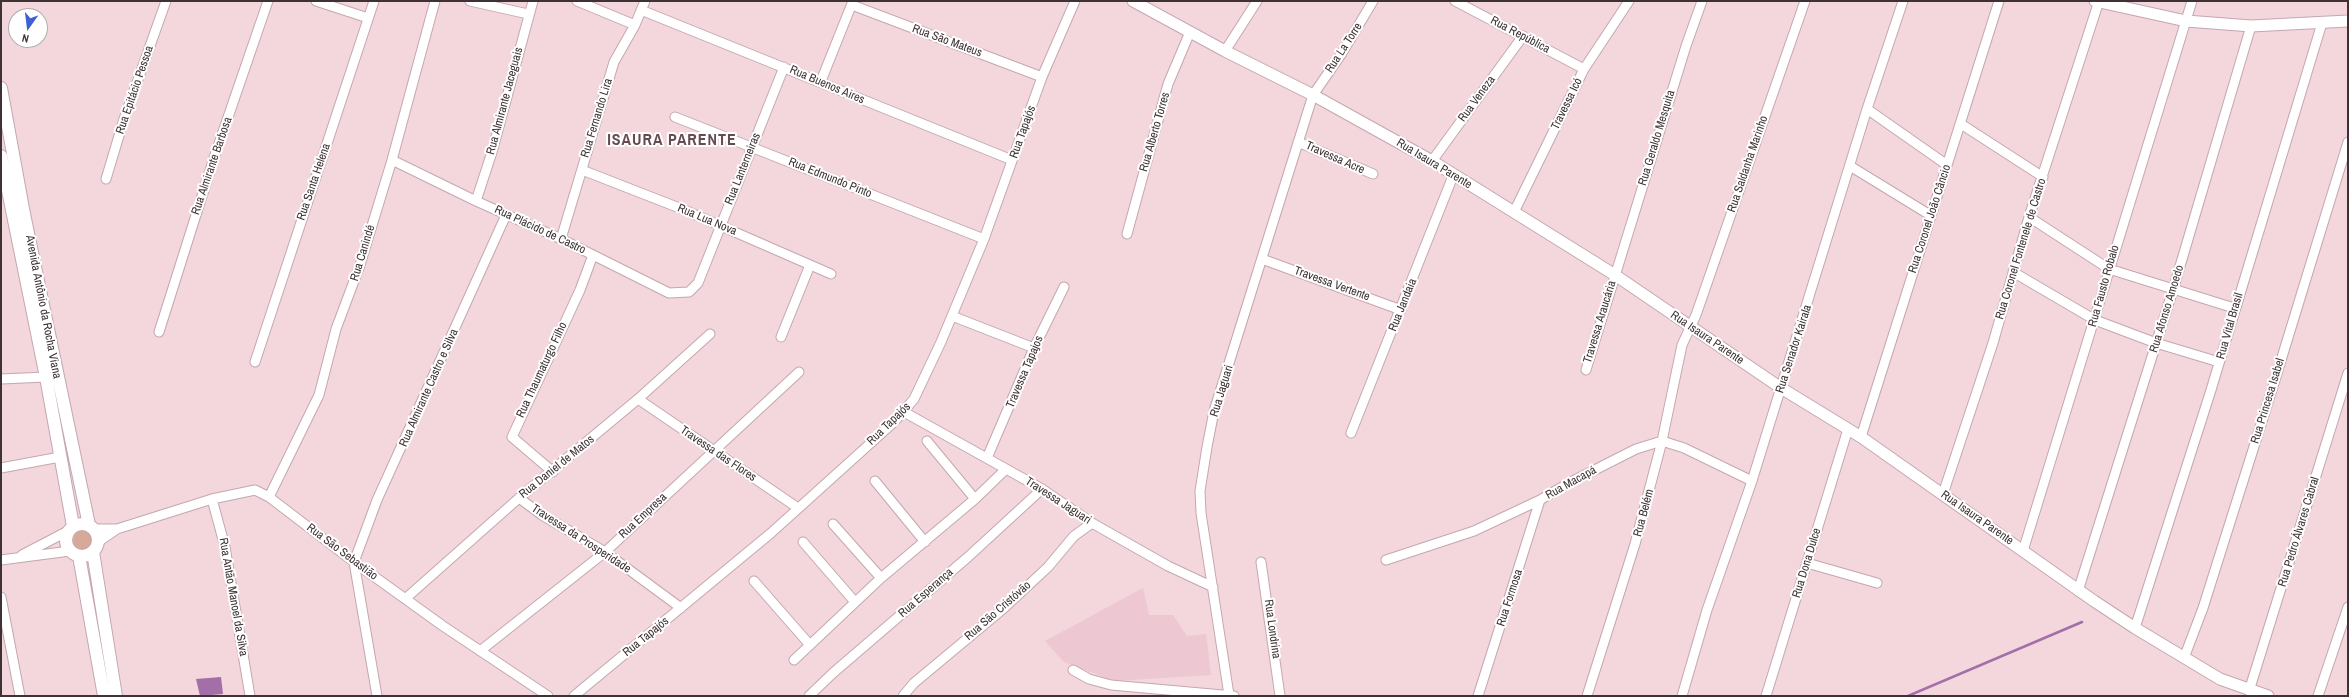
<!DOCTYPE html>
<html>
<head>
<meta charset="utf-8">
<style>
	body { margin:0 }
	#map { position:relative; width:2349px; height:697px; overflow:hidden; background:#f4d6dd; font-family:"Archivo Narrow",sans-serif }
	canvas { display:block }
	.frame { position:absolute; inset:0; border:2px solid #3e3235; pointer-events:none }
	.north { position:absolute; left:8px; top:8px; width:40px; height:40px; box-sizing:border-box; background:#fff; border:1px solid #b2adae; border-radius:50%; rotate:194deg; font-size:11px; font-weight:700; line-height:16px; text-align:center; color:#3e3235 }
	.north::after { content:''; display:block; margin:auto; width:14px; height:18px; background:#3d60d2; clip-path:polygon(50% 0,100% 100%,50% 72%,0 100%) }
</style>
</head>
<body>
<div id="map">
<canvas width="2349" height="697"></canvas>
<div class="frame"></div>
<div class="north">N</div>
</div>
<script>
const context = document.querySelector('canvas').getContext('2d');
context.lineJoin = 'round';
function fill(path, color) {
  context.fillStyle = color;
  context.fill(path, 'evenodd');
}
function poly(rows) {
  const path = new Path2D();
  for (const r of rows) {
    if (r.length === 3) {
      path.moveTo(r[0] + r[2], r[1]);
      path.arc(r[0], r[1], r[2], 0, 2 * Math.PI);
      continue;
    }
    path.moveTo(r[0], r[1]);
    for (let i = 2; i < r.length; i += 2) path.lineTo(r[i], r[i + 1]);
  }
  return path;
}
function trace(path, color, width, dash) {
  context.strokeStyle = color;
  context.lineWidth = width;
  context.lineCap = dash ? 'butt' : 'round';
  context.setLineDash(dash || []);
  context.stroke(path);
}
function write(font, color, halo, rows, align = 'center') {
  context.font = font + ' "Archivo Narrow",sans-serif';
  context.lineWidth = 4;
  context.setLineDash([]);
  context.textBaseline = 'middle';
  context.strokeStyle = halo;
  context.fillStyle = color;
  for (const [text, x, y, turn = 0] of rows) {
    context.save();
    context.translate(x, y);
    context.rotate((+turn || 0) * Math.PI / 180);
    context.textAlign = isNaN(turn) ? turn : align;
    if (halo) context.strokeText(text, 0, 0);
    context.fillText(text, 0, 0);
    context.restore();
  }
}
fill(poly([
	[1143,588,1149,615,1173,615,1187,636,1206,634,1211,675,1114,681,1064,662,1045,641]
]), '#edc7d1');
fill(poly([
	[83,540,10]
]), '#d8a898');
fill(poly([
	[221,677,223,694,200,696,196,679]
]), '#a26fa8');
trace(poly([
	[1908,696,2082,622]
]), '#a26fa8', 2.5);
const minor = poly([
	[316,1,368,18],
	[470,1,528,14],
	[577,1,635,25],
	[1455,1,1584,69],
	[852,5,1042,77],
	[641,10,1012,160],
	[1225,51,1257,1],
	[821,81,853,1],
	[1867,109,1947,165],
	[675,117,984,239],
	[1961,124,2043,177],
	[1298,142,1373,174],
	[392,160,476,201,561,239,669,293,689,292,698,283,784,67],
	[1432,161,1523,36],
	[1850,166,1930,215],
	[582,170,682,209,831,274],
	[106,179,124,119,166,1],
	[476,201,492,152,533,1],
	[1514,212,1584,69,1629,1],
	[2029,217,2109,269,2234,308],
	[1127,234,1168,84,1190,32],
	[561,239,614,62,635,25,645,1],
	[1262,259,1401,310],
	[2013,272,2095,320,2156,343,2219,362],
	[952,316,1034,348],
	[159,332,214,158,268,1],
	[781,337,810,265],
	[255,362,374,1],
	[1586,370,1686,46,1702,1],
	[1,379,46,377],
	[638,399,798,508],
	[904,412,1042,489,1092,523,1168,566,1213,587],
	[1351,433,1453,176],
	[1861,437,1999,1],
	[927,441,975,499],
	[987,458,1034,348,1064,287],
	[1,468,60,457],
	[553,472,512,437,580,290,593,255],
	[875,481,925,542],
	[1943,494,1993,343,2029,217,2099,1],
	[269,497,319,395,336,329,360,265,392,160,435,1],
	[519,498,542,515,605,552,681,608],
	[212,499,225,547,250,696],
	[833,524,881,578],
	[94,529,117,529,212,499,255,490,269,497,354,562,443,626,548,696],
	[98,542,117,529],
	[803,542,855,602],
	[2023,551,2192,1],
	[22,555,68,531],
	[1,560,70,551],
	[1386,560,1474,531,1540,500,1567,484,1636,449,1662,441,1684,448,1752,481],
	[1261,562,1280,696],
	[1807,563,1877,583],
	[754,581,810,645],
	[2078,591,2173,290,2251,26],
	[1,597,20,696],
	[405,599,519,498,638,399,710,334],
	[2135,628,2211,390,2322,23],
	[480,651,605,552,799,372],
	[2184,658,2203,608,2275,380,2348,142],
	[794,660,881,578,975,499,1006,469],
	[1073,670,1089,679,1111,685,1234,696],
	[2249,691,2348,373],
	[1229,695,1201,513,1200,491,1207,447,1214,411,1313,95,1342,53,1373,1],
	[377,696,354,562,377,500,506,215],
	[574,696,771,533,894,422,914,399,941,342,984,239,1042,77,1075,1],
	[809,696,833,673,968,557,1042,489],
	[903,696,914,683,1004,608,1048,567,1074,536,1092,523],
	[1478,696,1540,500],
	[1587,696,1635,544,1662,441,1682,345,1696,315,1805,1],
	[1682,696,1707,610,1752,481,1867,109,1903,1],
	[1766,696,1848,429],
	[2318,696,2348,607]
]);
const tertiary = poly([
	[1133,1,1225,51,1313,95,1432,161,1615,275,1781,388,1861,437,2094,601,2135,628,2220,679,2268,696],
	[2095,1,2186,21,2251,26,2348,21]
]);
const secondary = poly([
	[1,88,24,214,89,525],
	[1,156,46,377,73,526],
	[82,540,16],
	[93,552,116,696],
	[79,556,104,696]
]);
trace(minor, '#c4a7af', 11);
trace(tertiary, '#c4a7af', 13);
trace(secondary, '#c4a7af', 14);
trace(minor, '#fff', 9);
trace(tertiary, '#fff', 11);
trace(secondary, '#fff', 12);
write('12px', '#3e3235', '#fff', [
	["Rua República",1520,35,28],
	["Rua São Mateus",947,41,20],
	["Rua La Torre",1344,48,-57],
	["Rua Buenos Aires",827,85,23],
	["Rua Epitácio Pessoa",135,90,-71],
	["Rua Veneza",1477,99,-54],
	["Rua Almirante Jaceguais",505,101,-75],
	["Travessa Icó",1567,104,-64],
	["Rua Fernando Lira",597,118,-73],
	["Rua Tapajós",1023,132,-70],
	["Rua Alberto Torres",1155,132,-74],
	["Rua Geraldo Mesquita",1657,138,-73],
	["Travessa Acre",1335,158,24],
	["Rua Isaura Parente",1434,164,31],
	["Rua Saldanha Marinho",1748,164,-71],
	["Rua Almirante Barbosa",212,166,-71],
	["Rua Lanterneiras",743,169,-68],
	["Rua Edmundo Pinto",830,178,22],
	["Rua Santa Helena",314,182,-71],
	["Rua Coronel João Câncio",1930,219,-72],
	["Rua Lua Nova",707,220,23],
	["Rua Plácido de Castro",540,230,25],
	["Rua Coronel Fontenele de Castro",2021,249,-73],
	["Rua Canindé",363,253,-73],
	["Travessa Vertente",1332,284,20],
	["Rua Fausto Robalo",2104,286,-74],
	["Rua Jandaia",1403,305,-68],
	["Avenida Antônio da Rocha Viana",43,307,79],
	["Rua Afonso Amoedo",2167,309,-73],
	["Travessa Araucária",1600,322,-73],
	["Rua Vital Brasil",2230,326,-74],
	["Rua Isaura Parente",1707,338,34],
	["Rua Senador Kairala",1794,349,-72],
	["Rua Thaumaturgo Filho",542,370,-65],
	["Travessa Tapajos",1025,372,-67],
	["Rua Almirante Castro e Silva",429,388,-66],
	["Rua Jaguari",1222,391,-73],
	["Rua Princesa Isabel",2268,401,-73],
	["Rua Tapajós",889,424,-44],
	["Travessa das Flores",718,454,34],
	["Rua Daniel de Matos",557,467,-39],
	["Rua Macapá",1571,483,-29],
	["Travessa Jaguari",1058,501,33],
	["Rua Belém",1644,513,-75],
	["Rua Empresa",643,516,-43],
	["Rua Isaura Parente",1977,518,35],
	["Rua Pedro Álvares Cabral",2299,532,-73],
	["Travessa da Prosperidade",581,539,33],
	["Rua São Sebastião",342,552,37],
	["Rua Dona Dulce",1807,563,-73],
	["Rua Esperança",926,593,-41],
	["Rua Antão Manoel da Silva",233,597,80],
	["Rua Formosa",1510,598,-72],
	["Rua São Cristóvão",998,611,-41],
	["Rua Londrina",1272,629,82],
	["Rua Tapajós",646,637,-39]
]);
context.letterSpacing = '1px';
write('bold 16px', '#644c52', '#fff', [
	["ISAURA PARENTE",672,141]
]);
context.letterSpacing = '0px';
</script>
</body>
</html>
